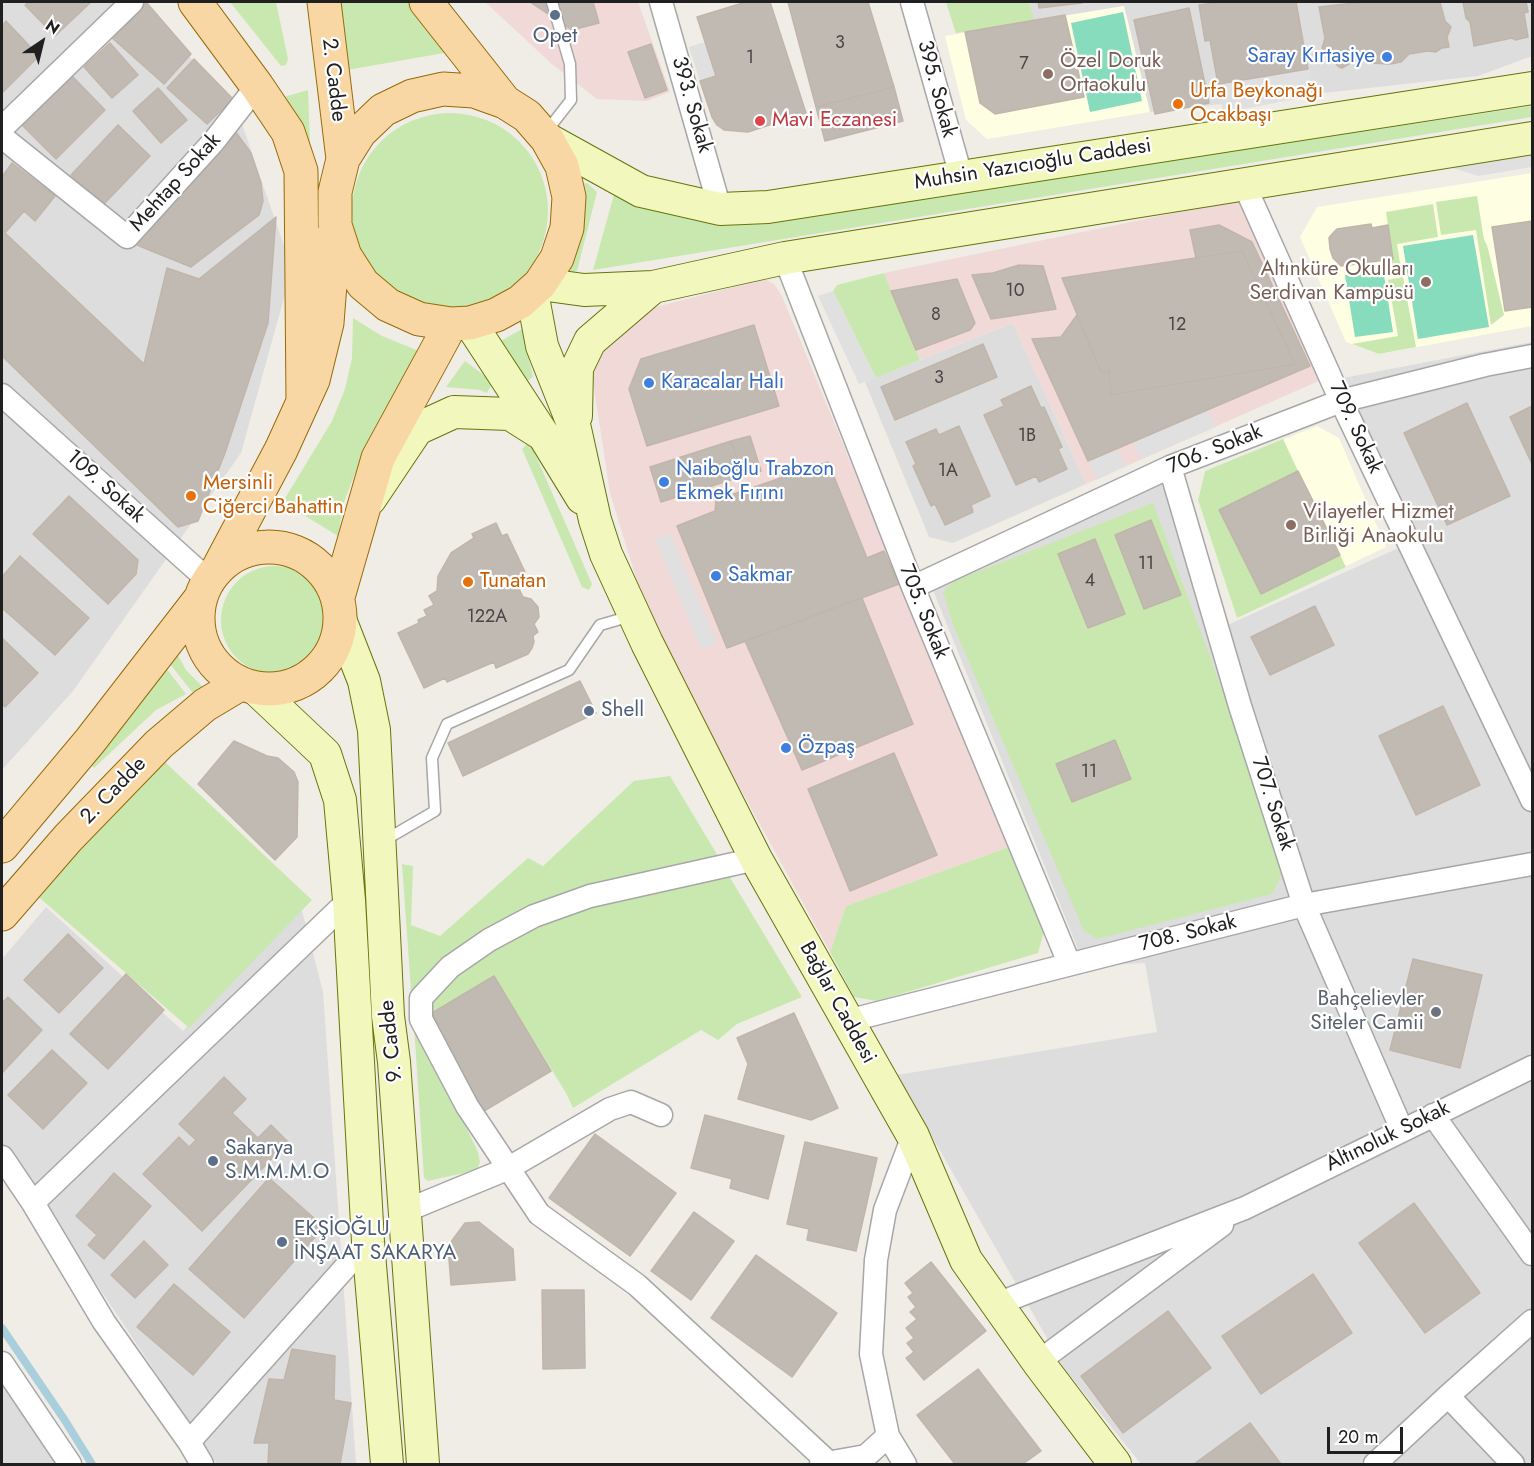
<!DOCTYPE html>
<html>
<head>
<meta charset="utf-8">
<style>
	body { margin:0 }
	#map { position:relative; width:1534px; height:1466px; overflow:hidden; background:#f0ede7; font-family:Jost,sans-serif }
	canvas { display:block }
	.frame { position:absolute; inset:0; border:3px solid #202020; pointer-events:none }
	.north { position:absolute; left:12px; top:12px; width:60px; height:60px; -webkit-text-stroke:4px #fff; paint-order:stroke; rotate:35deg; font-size:16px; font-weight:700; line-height:24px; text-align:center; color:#202020 }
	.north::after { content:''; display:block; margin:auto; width:21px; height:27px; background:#202020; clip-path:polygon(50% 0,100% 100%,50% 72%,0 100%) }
	.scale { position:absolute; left:1327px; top:1427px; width:76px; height:27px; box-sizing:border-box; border:3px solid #202020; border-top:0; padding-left:8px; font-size:18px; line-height:21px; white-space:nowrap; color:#202020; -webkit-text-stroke:4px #fff; paint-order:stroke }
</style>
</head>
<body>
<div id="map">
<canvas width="1534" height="1466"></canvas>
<div class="frame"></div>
<div class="north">N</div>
<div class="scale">20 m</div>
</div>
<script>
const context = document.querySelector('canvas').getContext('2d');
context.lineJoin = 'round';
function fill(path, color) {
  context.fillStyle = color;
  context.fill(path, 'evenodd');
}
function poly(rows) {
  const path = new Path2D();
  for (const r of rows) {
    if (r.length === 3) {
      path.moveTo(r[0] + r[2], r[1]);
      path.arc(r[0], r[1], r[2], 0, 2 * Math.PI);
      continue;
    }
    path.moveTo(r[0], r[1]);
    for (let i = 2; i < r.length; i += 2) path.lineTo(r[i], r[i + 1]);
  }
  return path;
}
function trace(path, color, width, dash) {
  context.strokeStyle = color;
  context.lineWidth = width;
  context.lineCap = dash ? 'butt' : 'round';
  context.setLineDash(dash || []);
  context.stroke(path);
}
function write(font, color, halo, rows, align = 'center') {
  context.font = font + ' Jost,sans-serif';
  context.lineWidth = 4.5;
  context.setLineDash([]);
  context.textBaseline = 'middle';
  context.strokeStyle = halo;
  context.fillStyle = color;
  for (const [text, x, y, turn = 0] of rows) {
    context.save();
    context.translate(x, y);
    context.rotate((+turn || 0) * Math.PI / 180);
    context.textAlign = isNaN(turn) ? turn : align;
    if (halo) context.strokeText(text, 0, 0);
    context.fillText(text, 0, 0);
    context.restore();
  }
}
fill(poly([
	[2,2,146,2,241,121,292,269,241,453,73,691,2,770],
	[946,2,1532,2,1532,56,1478,76,1150,112,1124,6,956,33],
	[1013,323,1086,484,953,543,929,537,865,382],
	[1532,342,1532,1464,1141,1464,1064,1368,897,1075,1157,1032,1145,963,1085,966,924,568,1164,474,1223,627,1412,542,1338,379],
	[299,899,323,992,356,1464,217,1464,2,1143,2,959,46,907,183,1031],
	[2,1378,62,1464,2,1464]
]), '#dedddd');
fill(poly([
	[485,2,638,2,670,92,647,101,597,99,553,65],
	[1242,199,1323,379,1086,484,1013,323,920,360,884,273],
	[765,279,774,284,782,296,1009,847,846,906,830,952,678,675,636,578,610,493,591,369,598,343,652,308]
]), '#f0d9d7');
fill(poly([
	[1124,6,1150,112,987,139,966,120,945,36],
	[1532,173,1532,326,1379,354,1346,342,1300,237,1317,207],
	[1317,426,1339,438,1386,547,1237,618,1198,500,1205,471]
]), '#fdfee2');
fill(poly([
	[230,2,276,2,288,59,286,65,281,66],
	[339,2,416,2,450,52,347,70],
	[946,2,1029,2,1034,20,956,33],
	[308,90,312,197,284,97],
	[1532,106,1532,117,593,270,615,191,760,222],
	[450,211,98],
	[587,183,597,192,577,271,565,274,579,184],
	[1477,196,1484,240,1487,245,1504,315,1491,325,1476,230,1441,235,1436,202],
	[1433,204,1438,237,1397,244,1402,275,1386,277,1384,261,1393,259,1386,212],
	[884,273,920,360,876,378,833,291,837,285],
	[1403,277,1416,347,1379,354,1352,344,1398,336,1388,280],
	[353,318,382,336,424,353,392,397,365,448,344,502,338,536,307,517,299,514,276,513,332,421,345,389,352,358],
	[522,329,533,377,526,382,490,347],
	[465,361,493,382,487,393,480,390,446,387],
	[1283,439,1298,471,1219,511,1261,594,1340,555,1346,567,1237,618,1198,500,1205,471],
	[527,444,532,447,592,584,589,590,582,587,522,449],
	[1153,503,1287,865,1272,894,1097,939,1084,931,954,627,943,592,954,581],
	[275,620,54],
	[174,648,186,670,204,688,192,692,166,659],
	[163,664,186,694,156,710,94,768,89,763],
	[165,762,312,900,189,1028,34,893],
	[670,776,721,861,590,890,419,993,411,990,402,864,413,866,411,925,440,936,528,858,543,866,634,781],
	[1009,847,1045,928,1038,953,877,1001,854,997,830,952,846,906],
	[729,876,802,997,737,1024,718,1040,701,1030,573,1108,566,1093,494,976,427,1016,429,998,477,958,537,922,582,906],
	[414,1026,418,1027,478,1152,480,1162,477,1170,428,1181,424,1178]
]), '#c9e8af');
fill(poly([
	[1123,12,1142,101,1090,112,1071,23],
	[1473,235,1489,327,1418,339,1403,246],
	[1383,269,1393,332,1355,337,1345,275]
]), '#88dcbe');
fill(poly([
	[705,42,716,76,700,81,689,47],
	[1310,69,1315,95,1223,113,1219,86],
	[1532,153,1532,167,1478,176,1450,167],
	[833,291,876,378,859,384,818,296],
	[1207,410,1216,427,1141,459,1132,442],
	[1117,449,1126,466,1097,480,1088,461],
	[670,533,717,643,702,650,655,539]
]), '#e0e0e0');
trace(poly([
	[2,1328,64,1419,92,1464]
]), '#a9cfdc', 8);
const building = poly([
	[29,2,91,2,55,36,25,5,29,2],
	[143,2,146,2,191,54,164,84,110,36,143,2],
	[530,2,593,2,599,23,572,30,530,2],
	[746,2,770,2,806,113,748,132,724,130,717,125,712,117,700,81,716,76,697,17,746,2],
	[788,2,868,2,894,87,816,107,788,2],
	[1038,2,1082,2,1082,3,1039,8,1038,2],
	[1222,2,1296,2,1308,69,1218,84,1210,40,1205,41,1199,5,1222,2],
	[1363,2,1440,2,1445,21,1451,27,1447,37,1449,47,1442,48,1436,52,1428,51,1409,54,1401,62,1390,64,1369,63,1364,60,1352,62,1342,68,1339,67,1335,63,1329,63,1328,55,1322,48,1325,38,1319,7,1363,2],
	[1463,2,1526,2,1528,12,1524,13,1528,37,1515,40,1512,38,1474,46,1470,22,1466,18,1463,2],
	[1189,8,1209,103,1155,114,1134,20,1189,8],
	[1065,15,1084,97,995,114,980,103,965,32,1065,15],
	[6,21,39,56,2,93,2,26,6,21],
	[110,43,138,75,112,98,84,67,110,43],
	[651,44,667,90,645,98,628,52,651,44],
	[194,59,233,99,207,124,167,88,194,59],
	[72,76,105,110,56,159,22,125,72,76],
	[894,87,903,121,825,141,816,107,894,87],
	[158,88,187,120,161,143,133,111,158,88],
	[118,125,150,156,103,205,71,175,118,125],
	[235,131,251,153,261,183,263,201,259,215,191,267,132,243,235,131],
	[12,163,55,196,35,221,24,211,5,233,144,364,167,268,199,279,276,217,268,323,225,453,198,521,178,527,2,356,2,177,12,163],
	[1532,221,1532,307,1505,311,1492,227,1532,221],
	[1371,224,1372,228,1388,225,1393,259,1341,266,1333,258,1330,249,1329,238,1332,234,1337,229,1371,224],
	[1219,225,1252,242,1310,366,1088,461,1032,339,1061,337,1077,315,1101,372,1109,371,1111,395,1295,364,1242,251,1196,258,1190,230,1219,225],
	[1242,251,1295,364,1111,395,1109,371,1101,372,1062,278,1242,251],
	[1019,265,1043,266,1056,309,991,319,972,275,993,273,1019,265],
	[957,279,975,323,970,330,916,350,891,291,957,279],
	[754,325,779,406,647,446,629,389,641,359,754,325],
	[983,344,997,377,895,420,881,387,983,344],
	[1031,386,1041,408,1044,407,1062,447,1058,449,1067,469,1039,482,1036,476,1016,485,984,415,1004,406,1001,400,1031,386],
	[1467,403,1510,496,1447,525,1404,433,1467,403],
	[1532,406,1532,464,1510,417,1532,406],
	[959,426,990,496,971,505,973,512,945,525,935,504,931,506,913,466,916,464,906,442,936,429,939,435,959,426],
	[750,436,761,471,743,476,731,441,750,436],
	[731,441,743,476,661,502,650,467,731,441],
	[828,462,867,558,884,551,899,584,727,648,677,526,715,511,716,500,828,462],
	[1298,471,1340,555,1261,594,1219,510,1298,471],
	[69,496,138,560,136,574,108,604,33,534,69,496],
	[1151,520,1181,595,1144,609,1115,535,1151,520],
	[496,523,502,536,507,534,525,572,524,583,519,589,523,597,531,599,538,607,539,617,534,624,538,632,533,636,534,642,532,648,528,654,496,668,494,662,447,682,445,678,424,688,398,633,419,623,418,620,427,616,424,610,434,605,429,596,437,591,438,576,451,553,474,538,472,534,496,523],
	[1095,539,1125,614,1088,628,1058,554,1095,539],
	[20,556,89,618,55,655,2,608,2,577,20,556],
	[862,598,913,724,802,770,745,641,862,598],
	[1315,606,1334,645,1270,675,1251,637,1315,606],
	[2,638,38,673,5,707,2,703,2,638],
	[580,681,596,713,463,776,448,743,580,681],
	[1443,706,1480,785,1416,815,1379,736,1443,706],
	[1115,740,1131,779,1072,802,1056,764,1115,740],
	[234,741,267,756,278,758,294,772,298,782,297,837,275,860,198,784,234,741],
	[894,753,937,855,850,891,808,789,894,753],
	[68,934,103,968,59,1013,24,980,68,934],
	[1413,959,1482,975,1460,1068,1390,1050,1413,959],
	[126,974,164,1010,108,1069,70,1034,126,974],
	[494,976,551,1071,484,1111,427,1016,494,976],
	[8,997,42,1030,2,1073,2,1003,8,997],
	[794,1013,838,1108,811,1120,738,1099,748,1064,737,1038,794,1013],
	[52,1050,87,1083,43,1129,8,1095,52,1050],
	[224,1077,246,1099,232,1113,258,1138,271,1125,288,1142,202,1231,143,1174,179,1137,189,1147,196,1140,179,1124,224,1077],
	[705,1115,784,1136,768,1199,730,1188,732,1179,691,1168,705,1115],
	[595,1134,676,1193,630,1256,549,1198,595,1134],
	[805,1142,877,1158,856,1251,807,1240,809,1229,787,1224,805,1142],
	[114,1173,151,1206,104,1259,88,1245,97,1235,76,1216,114,1173],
	[269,1178,324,1227,244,1318,189,1269,269,1178],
	[1414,1203,1480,1293,1425,1333,1359,1243,1414,1203],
	[694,1212,734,1241,691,1300,651,1271,694,1212],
	[479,1222,513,1249,515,1280,451,1285,448,1246,465,1223,479,1222],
	[144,1241,168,1265,135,1298,111,1275,144,1241],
	[756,1255,837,1313,792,1377,711,1318,756,1255],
	[931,1262,986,1331,924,1380,906,1358,914,1352,907,1343,914,1338,906,1328,917,1319,910,1312,916,1307,908,1297,913,1293,905,1283,931,1262],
	[1313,1274,1352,1333,1261,1394,1222,1336,1313,1274],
	[174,1284,230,1332,193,1375,137,1327,174,1284],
	[542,1290,584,1290,585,1368,543,1369,542,1290],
	[1168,1311,1211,1368,1123,1433,1081,1376,1168,1311],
	[292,1349,335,1356,334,1400,351,1403,340,1464,268,1464,269,1443,254,1443,269,1379,284,1380,292,1349],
	[978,1369,1041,1451,1023,1464,955,1464,917,1415,978,1369],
	[1250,1423,1281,1464,1194,1464,1250,1423]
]);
fill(building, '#c1bab3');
trace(building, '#c1b5aa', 1.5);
const service = poly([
	[546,132,571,100,570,64,552,2],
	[385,840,435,811,432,758,447,724,569,670,600,625,631,616]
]);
const minor = poly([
	[661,2,720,209],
	[912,2,961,176],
	[2,128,132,2],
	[2,137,127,237,214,141,257,86],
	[1244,184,1341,401,1532,800],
	[785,258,913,587,1069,963],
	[2,395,208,580],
	[1170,467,1240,706,1304,905,1402,1130],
	[913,587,1170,467,1341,401,1485,365,1532,356],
	[756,859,590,896,534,916,489,940,450,967,421,998,421,1019,467,1106,539,1214,637,1285,828,1462],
	[847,1021,1304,905,1532,864],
	[1433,1115,1532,1254],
	[2,1157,33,1203,104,1322,189,1442,202,1464],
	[33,1203,349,900],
	[405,1211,507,1169,610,1109,631,1102,661,1115],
	[997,1304,1245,1208,1532,1067],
	[1038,1362,1222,1225],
	[2,1363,70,1464],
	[1448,1396,1513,1464],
	[189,1442,368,1242],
	[821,1464,866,1456,888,1436],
	[905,1464,888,1436,871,1354,876,1260,885,1210,913,1136],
	[1375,1464,1448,1396,1532,1321]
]);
const secondary = poly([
	[547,139,641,191,720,209,768,207,1532,88],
	[540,284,584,290,653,287,785,258,1532,138],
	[532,292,542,346,575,429,595,520,606,554,647,643,756,859,913,1136,966,1260,1038,1362,1115,1464],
	[470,323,544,436,582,498],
	[576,416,577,368,590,341,653,287],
	[370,499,417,429,454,412,510,414,540,433],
	[341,622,364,681,374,730,388,1016,394,1062,423,1464],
	[255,688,325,754,340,800,349,900,368,1242,387,1464]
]);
const primary = poly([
	[195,2,257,86,288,132,301,171,303,402],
	[324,2,343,159],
	[426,2,505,102,527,116,547,139,562,166,569,197,567,228,557,258,540,284,520,302,496,315,470,323,451,324,419,319,388,305,363,284,345,256,335,225,335,192,343,159,360,132,383,110,412,96,443,89,474,91,505,102],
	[269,618,71],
	[220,565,281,450,313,380,327,323,334,233],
	[338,597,378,458,451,324],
	[2,846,90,741,200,599],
	[2,914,68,838,159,744,205,705,240,684]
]);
trace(service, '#a7a7a7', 13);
trace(minor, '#a7a7a7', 25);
trace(secondary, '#657509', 34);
trace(primary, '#966b06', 35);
trace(service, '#fff', 10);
trace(minor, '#fff', 22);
trace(secondary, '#f2f7be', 32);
trace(primary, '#f8d7a4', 33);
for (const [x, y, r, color] of [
	[555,15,6,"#5c6f8a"],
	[1387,57,6,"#3f7fe0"],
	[1048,74,6,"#8d6e63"],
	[1178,104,6,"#e8710a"],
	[760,121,6,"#e0444e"],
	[1426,282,6,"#8d6e63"],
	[649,383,6,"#3f7fe0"],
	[664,482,6,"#3f7fe0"],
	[191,496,6,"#e8710a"],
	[1291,525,6,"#8d6e63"],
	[716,576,6,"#3f7fe0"],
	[468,582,6,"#e8710a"],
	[589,711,6,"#5c6f8a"],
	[786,748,6,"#3f7fe0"],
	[1436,1012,6,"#6b7280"],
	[213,1161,6,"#5c6f8a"],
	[282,1242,6,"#5c6f8a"]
]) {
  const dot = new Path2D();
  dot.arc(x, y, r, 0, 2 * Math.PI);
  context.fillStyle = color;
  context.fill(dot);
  trace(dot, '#fff', 2);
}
write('18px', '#484645', null, [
	["3",840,44],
	["1",750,59],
	["7",1024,65],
	["10",1015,292],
	["8",936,316],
	["12",1177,326],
	["3",939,379],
	["1B",1027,437],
	["1A",948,472],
	["11",1146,565],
	["4",1090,582],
	["122A",487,618],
	["11",1089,773]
]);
write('21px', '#4e5e75', '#fff', [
	["Opet",555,37,"center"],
	["Shell",601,711],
	["Sakarya",225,1149],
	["S.M.M.M.O",225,1173],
	["EKŞİOĞLU",294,1230],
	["İNŞAAT SAKARYA",294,1254]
], 'left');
write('21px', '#366cbe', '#fff', [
	["Saray Kırtasiye",1375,57,"right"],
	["Karacalar Halı",661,383],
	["Naiboğlu Trabzon",676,470],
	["Ekmek Fırını",676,494],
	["Sakmar",728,576],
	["Özpaş",798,748]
], 'left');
write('21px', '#785e54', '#fff', [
	["Özel Doruk",1060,62],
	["Ortaokulu",1060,86],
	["Altınküre Okulları",1414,270,"right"],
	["Serdivan Kampüsü",1414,294,"right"],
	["Vilayetler Hizmet",1303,513],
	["Birliği Anaokulu",1303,537]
], 'left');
write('21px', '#202020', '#fff', [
	["2. Cadde",333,80,83],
	["395. Sokak",936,89,75],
	["393. Sokak",691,105,74],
	["Muhsin Yazıcıoğlu Caddesi",1033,165,-9],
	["Mehtap Sokak",176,183,-48],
	["709. Sokak",1355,428,65],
	["706. Sokak",1215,450,-22],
	["109. Sokak",105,487,42],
	["705. Sokak",923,612,68],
	["2. Cadde",114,791,-46],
	["707. Sokak",1272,804,72],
	["708. Sokak",1188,934,-14],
	["Bağlar Caddesi",837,1003,61],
	["9. Cadde",392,1041,-96],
	["Altınoluk Sokak",1388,1137,-26]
]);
write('21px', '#c56008', '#fff', [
	["Urfa Beykonağı",1190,92],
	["Ocakbaşı",1190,116],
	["Mersinli",203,484],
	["Ciğerci Bahattin",203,508],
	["Tunatan",480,582]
], 'left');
write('21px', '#be3a42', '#fff', [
	["Mavi Eczanesi",772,121]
], 'left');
write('21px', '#5b616d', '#fff', [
	["Bahçelievler",1424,1000],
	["Siteler Camii",1424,1024]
], 'right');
</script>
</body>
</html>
